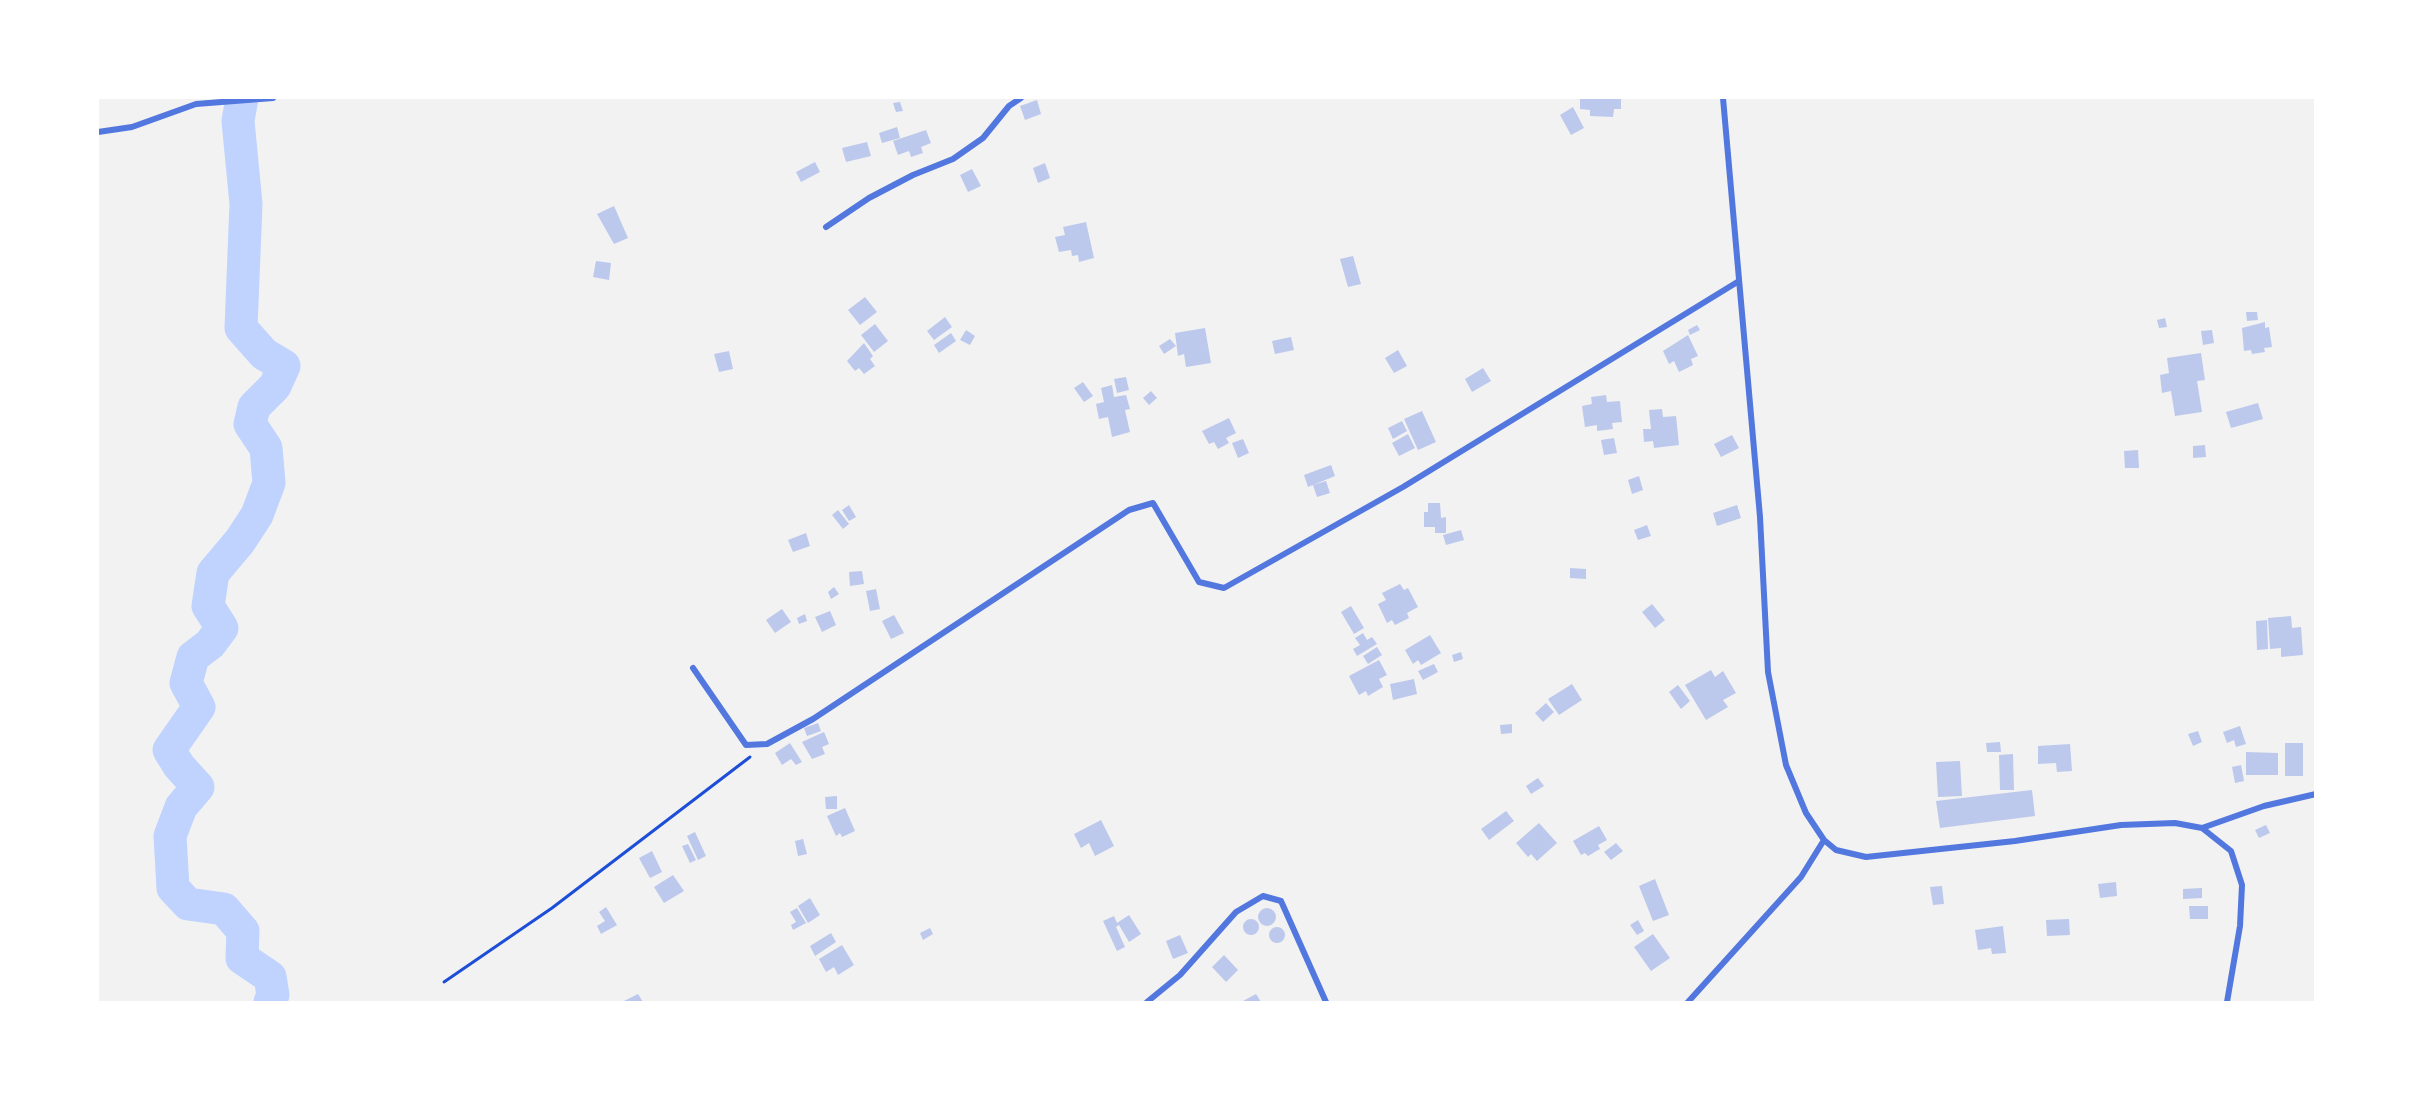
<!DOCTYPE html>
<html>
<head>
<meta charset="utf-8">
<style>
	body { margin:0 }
	#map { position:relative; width:2413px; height:1100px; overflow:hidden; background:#f2f2f2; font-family:"Golos Text",sans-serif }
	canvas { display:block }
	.frame { position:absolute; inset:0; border:99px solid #fff; pointer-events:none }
</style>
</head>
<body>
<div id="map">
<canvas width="2413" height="1100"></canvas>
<div class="frame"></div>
</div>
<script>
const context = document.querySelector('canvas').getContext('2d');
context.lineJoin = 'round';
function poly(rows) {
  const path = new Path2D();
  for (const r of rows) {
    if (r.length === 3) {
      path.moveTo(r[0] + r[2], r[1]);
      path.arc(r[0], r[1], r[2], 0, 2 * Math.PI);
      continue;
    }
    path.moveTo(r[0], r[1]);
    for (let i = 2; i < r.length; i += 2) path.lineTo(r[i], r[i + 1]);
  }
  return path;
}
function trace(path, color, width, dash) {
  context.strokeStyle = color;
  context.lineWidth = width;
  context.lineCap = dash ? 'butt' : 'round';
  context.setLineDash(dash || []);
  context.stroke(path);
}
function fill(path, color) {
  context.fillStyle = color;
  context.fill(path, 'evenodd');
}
trace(poly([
	[242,98,238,121,246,204,241,328,264,354,284,366,275,386,254,407,250,424,266,448,269,483,257,515,240,541,213,573,208,606,222,628,210,644,193,657,186,683,199,707,169,750,179,766,198,787,181,807,170,836,173,888,188,904,224,909,243,931,242,958,270,977,273,995,270,1002]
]), '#bfd3fe', 33);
fill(poly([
	[1580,98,1621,98,1621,109,1614,109,1613,117,1590,116,1590,110,1580,109],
	[1037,100,1041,114,1025,120,1020,106],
	[900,102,903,111,896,112,893,103],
	[1573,107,1584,128,1571,135,1560,115],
	[897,127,900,138,882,143,879,133],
	[926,130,931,143,921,147,923,153,911,157,909,151,898,155,893,141],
	[867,142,871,156,846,162,842,148],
	[815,162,820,172,801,182,796,172],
	[1045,163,1050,178,1038,183,1033,168],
	[972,169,981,186,968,192,960,175],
	[614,206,628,238,614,244,597,214],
	[1086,222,1094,258,1079,262,1078,255,1072,256,1071,250,1059,252,1055,237,1065,235,1063,227],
	[1353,256,1361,284,1348,287,1340,259],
	[596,261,611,263,609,280,593,277],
	[865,297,877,312,860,325,848,310],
	[2246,312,2257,312,2258,320,2247,321],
	[945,317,952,327,934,340,927,331],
	[2165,318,2167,327,2159,328,2157,320],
	[2265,322,2265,328,2269,327,2272,347,2264,348,2265,352,2252,354,2251,350,2244,351,2242,328],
	[875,324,888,341,874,352,861,335],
	[1697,325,1700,330,1690,335,1688,330],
	[1205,328,1211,363,1186,367,1184,354,1178,356,1175,333],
	[966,330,975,336,970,345,960,340],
	[2212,330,2214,343,2203,345,2201,331],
	[951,333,956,341,939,353,934,345],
	[1688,335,1698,356,1691,359,1693,365,1679,372,1674,361,1669,364,1663,351],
	[1291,337,1294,350,1275,354,1272,341],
	[1170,339,1176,346,1164,354,1159,346],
	[864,343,873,356,870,359,875,366,864,374,859,368,855,371,847,361],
	[1398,350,1407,366,1394,373,1385,358],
	[729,351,733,369,719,372,714,354],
	[2201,353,2205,380,2197,381,2202,412,2175,416,2171,391,2162,393,2160,375,2169,373,2167,358],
	[1483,368,1491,381,1472,392,1465,379],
	[1126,377,1129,390,1117,393,1114,379],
	[1083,382,1093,396,1084,402,1074,388],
	[1112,385,1114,397,1126,395,1130,409,1125,410,1130,432,1112,437,1108,417,1099,419,1096,404,1104,402,1101,388],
	[1151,391,1157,398,1149,405,1143,398],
	[1606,395,1607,402,1620,401,1622,422,1612,423,1613,429,1597,431,1597,425,1585,427,1582,406,1592,404,1591,397],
	[2258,403,2263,419,2231,428,2226,412],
	[1662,409,1663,417,1676,416,1679,445,1654,448,1653,441,1644,442,1643,429,1651,429,1649,410],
	[1422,411,1436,442,1418,450,1404,419],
	[1229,418,1236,433,1226,438,1229,443,1218,449,1214,442,1209,444,1202,431],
	[1402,421,1407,431,1393,439,1388,428],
	[1408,434,1415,448,1399,456,1392,443],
	[1732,435,1739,448,1721,457,1714,444],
	[1614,438,1617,453,1604,455,1601,440],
	[1243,439,1249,453,1238,458,1232,443],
	[2205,445,2206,457,2193,458,2193,446],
	[2138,450,2139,468,2125,468,2124,451],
	[1331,465,1335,476,1308,487,1304,475],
	[1639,476,1643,490,1632,494,1628,480],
	[1326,481,1330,493,1317,497,1313,485],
	[1428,503,1440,503,1441,518,1446,517,1446,533,1435,533,1435,527,1424,527,1424,512,1428,512],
	[849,505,856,517,849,521,842,510],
	[1737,505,1741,518,1717,526,1713,513],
	[838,510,849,524,843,529,832,515],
	[1647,525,1651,536,1638,540,1634,530],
	[1461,530,1464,540,1446,545,1443,535],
	[806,533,810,546,793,552,788,540],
	[1570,568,1586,569,1586,579,1570,578],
	[862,571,864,584,850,586,849,572],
	[1400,584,1404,590,1408,588,1418,607,1407,613,1409,618,1395,625,1392,620,1387,623,1378,604,1386,600,1382,593],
	[834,587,839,594,831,599,828,592],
	[876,589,880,609,870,611,866,591],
	[1652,604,1665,620,1655,628,1642,612],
	[1351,606,1364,628,1354,634,1341,612],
	[782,609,791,622,775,633,766,620],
	[830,611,836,625,822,632,815,617],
	[805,614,807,621,799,624,797,618],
	[894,615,904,633,891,639,882,621],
	[2291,616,2292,628,2301,627,2303,655,2281,657,2281,648,2270,649,2268,618],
	[2267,620,2268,649,2257,650,2256,621],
	[1363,633,1367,640,1372,637,1377,644,1357,656,1353,649,1360,645,1355,638],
	[1430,635,1441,653,1421,665,1418,660,1413,664,1405,650],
	[1377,647,1382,655,1368,664,1363,656],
	[1461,652,1463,659,1454,662,1452,655],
	[1379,660,1387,675,1379,679,1383,687,1368,696,1366,691,1359,695,1349,676],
	[1434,664,1438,672,1423,680,1418,671],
	[1711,670,1715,677,1723,671,1736,693,1723,700,1728,707,1706,720,1685,685],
	[1414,679,1417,694,1393,700,1390,684],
	[1572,684,1582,700,1559,715,1548,699],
	[1678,685,1690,701,1681,709,1669,692],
	[1546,703,1554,712,1543,722,1535,713],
	[818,723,821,731,807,736,804,728],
	[1512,724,1512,733,1501,734,1500,725],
	[2240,726,2246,744,2236,747,2234,740,2227,743,2223,732],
	[2198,731,2202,742,2193,746,2188,734],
	[824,732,829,744,822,747,825,754,812,759,802,742],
	[2000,742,2001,752,1987,752,1986,743],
	[790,743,802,762,796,765,791,759,782,765,775,753],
	[2285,743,2303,743,2303,776,2285,776],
	[2070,744,2072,771,2057,772,2056,763,2038,764,2038,746],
	[2246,752,2278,753,2278,775,2246,775],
	[2013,754,2014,790,2000,790,1999,755],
	[1960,761,1962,796,1938,797,1936,762],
	[2241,765,2244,781,2235,783,2232,767],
	[1538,778,1544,786,1531,794,1526,786],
	[2032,790,2035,816,1940,828,1936,801],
	[837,796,837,809,826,809,825,797],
	[845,808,855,831,842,837,840,833,836,836,827,816],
	[1506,811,1514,821,1489,840,1481,829],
	[1101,820,1114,846,1095,856,1089,843,1081,848,1074,834],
	[1539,823,1557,843,1537,861,1531,854,1528,857,1516,843],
	[2266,825,2270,833,2259,838,2255,830],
	[1599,826,1607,840,1598,845,1600,849,1588,856,1585,853,1581,855,1573,841],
	[695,832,706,856,698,860,687,836],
	[803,839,807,854,798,856,795,841],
	[1616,843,1623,851,1611,860,1604,852],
	[688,844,696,860,690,863,682,846],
	[652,851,662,872,650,878,639,858],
	[673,875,684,891,664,903,654,887],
	[1655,879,1669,915,1653,921,1639,886],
	[2116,882,2117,896,2100,898,2098,884],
	[1942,886,1944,904,1933,905,1930,887],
	[2202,888,2202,898,2183,899,2183,889],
	[810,898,820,915,808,923,798,906],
	[2189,906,2208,906,2208,919,2190,919],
	[606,907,617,925,601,934,597,926,605,921,599,912],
	[797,908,806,923,793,930,791,925,796,922,790,912],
	[1267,917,9],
	[1129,915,1141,934,1129,942,1119,925,1116,927,1125,947,1117,951,1103,921,1114,916,1117,923],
	[1251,927,8],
	[2069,919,2070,935,2047,936,2046,920],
	[1638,920,1644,931,1637,935,1630,925],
	[2003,926,2006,953,1992,954,1991,948,1978,950,1975,930],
	[1277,935,8],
	[930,928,933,934,923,940,920,933],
	[831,933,836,942,815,956,810,946],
	[1653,934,1670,958,1651,971,1634,947],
	[1180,935,1188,953,1173,959,1166,941],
	[842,945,854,965,838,975,834,967,826,972,819,959],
	[1224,955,1238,970,1226,982,1212,967],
	[638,994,643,1002,622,1002],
	[1256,994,1261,1002,1241,1002]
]), '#bdc9ec');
trace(poly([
	[444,982,552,908,750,757]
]), '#1d4ed8', 3);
trace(poly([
	[1723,98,1760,517,1768,672,1786,765,1806,813,1824,840,1836,850,1866,857,2015,841,2121,825,2175,823,2202,828,2231,851,2242,885,2240,926,2227,1002],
	[98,132,132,127,196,104,273,98],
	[826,227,869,198,913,175,953,159,983,138,1009,106,1021,98],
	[693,668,746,745,767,744,813,719,1129,510,1153,503,1199,582,1224,588,1403,487,1739,281],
	[2202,828,2264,806,2316,794],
	[1147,1002,1180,975,1236,912,1263,896,1281,901,1326,1002],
	[1688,1002,1801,877,1824,840]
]), '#5277de', 6);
</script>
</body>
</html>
